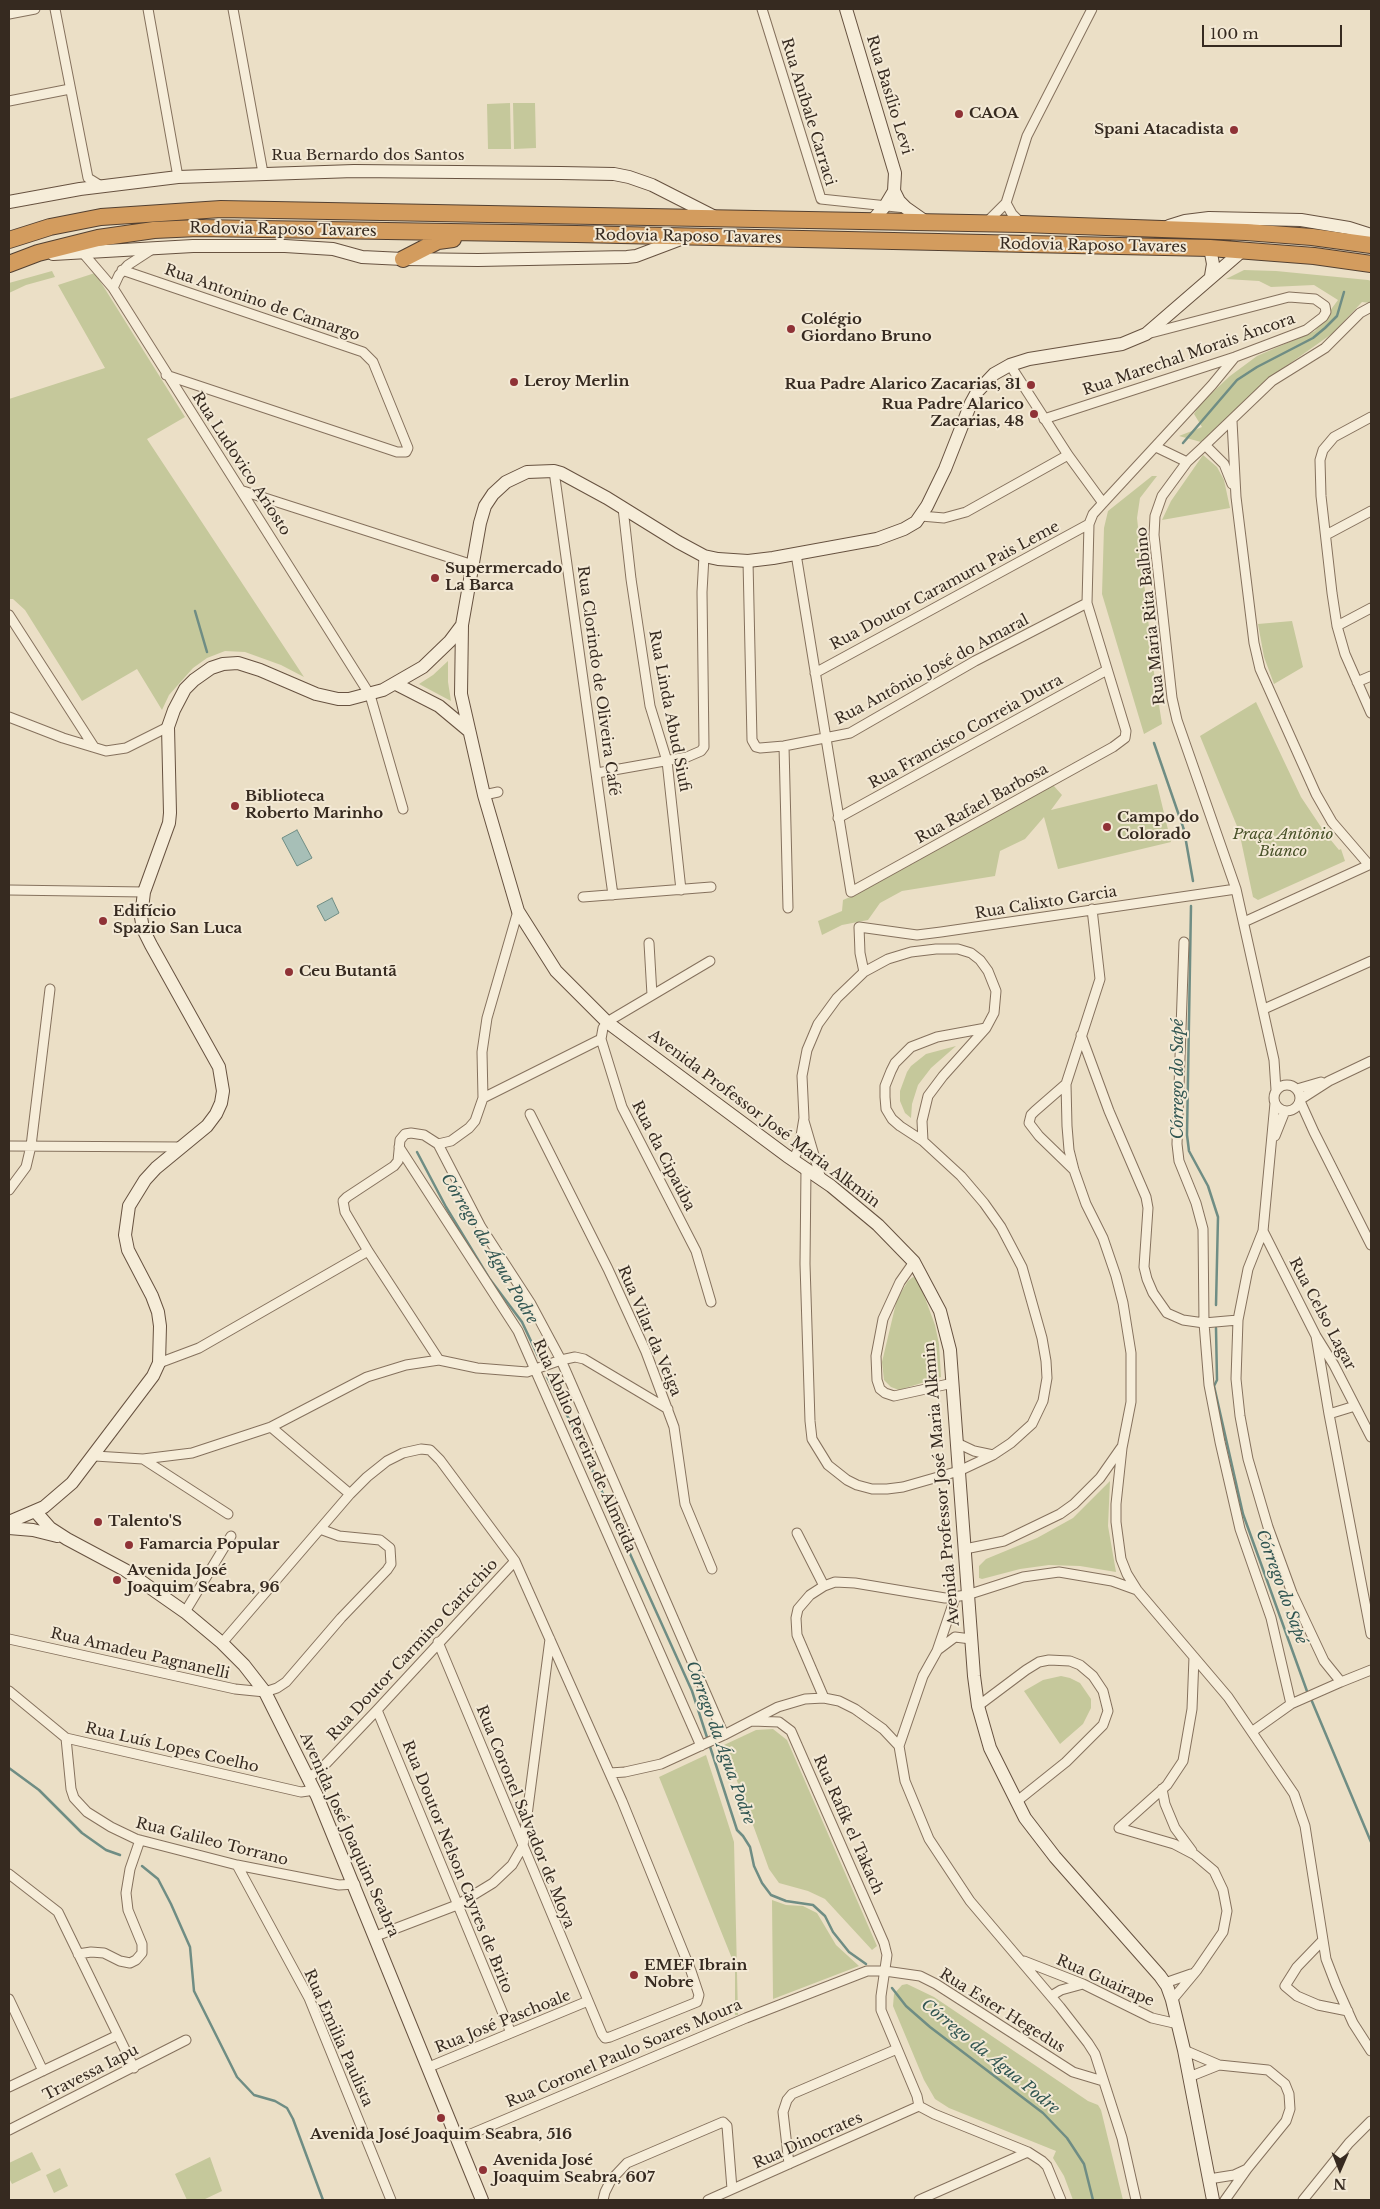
<!DOCTYPE html>
<html>
<head>
<meta charset="utf-8">
<style>
	body { margin:0 }
	#map { position:relative; width:1380px; height:2209px; overflow:hidden; background:#ebdfc6; font-family:"Libre Baskerville",serif }
	canvas { display:block }
	.frame { position:absolute; inset:0; border:10px solid #362a20; pointer-events:none }
	.north { position:absolute; left:1315px; top:2144px; width:50px; height:50px; -webkit-text-stroke:4px #f3e9d5; paint-order:stroke; rotate:181deg; font-size:14px; font-weight:700; line-height:20px; text-align:center; color:#362a20 }
	.north::after { content:''; display:block; margin:auto; width:18px; height:22px; background:#362a20; clip-path:polygon(50% 0,100% 100%,50% 72%,0 100%) }
	.scale { position:absolute; left:1202px; top:25px; width:140px; height:22px; box-sizing:border-box; border:2px solid #362a20; border-top:0; padding-left:6px; font-size:15px; line-height:18px; white-space:nowrap; color:#362a20; -webkit-text-stroke:4px #f3e9d5; paint-order:stroke }
</style>
</head>
<body>
<div id="map">
<canvas width="1380" height="2209"></canvas>
<div class="frame"></div>
<div class="north">N</div>
<div class="scale">100 m</div>
</div>
<script>
const context = document.querySelector('canvas').getContext('2d');
context.lineJoin = 'round';
function fill(path, color) {
  context.fillStyle = color;
  context.fill(path, 'evenodd');
}
function poly(rows) {
  const path = new Path2D();
  for (const r of rows) {
    if (r.length === 3) {
      path.moveTo(r[0] + r[2], r[1]);
      path.arc(r[0], r[1], r[2], 0, 2 * Math.PI);
      continue;
    }
    path.moveTo(r[0], r[1]);
    for (let i = 2; i < r.length; i += 2) path.lineTo(r[i], r[i + 1]);
  }
  return path;
}
function trace(path, color, width, dash) {
  context.strokeStyle = color;
  context.lineWidth = width;
  context.lineCap = dash ? 'butt' : 'round';
  context.setLineDash(dash || []);
  context.stroke(path);
}
function write(font, color, halo, rows, align = 'center') {
  context.font = font + ' "Libre Baskerville",serif';
  context.lineWidth = 4;
  context.setLineDash([]);
  context.textBaseline = 'middle';
  context.strokeStyle = halo;
  context.fillStyle = color;
  for (const [text, x, y, turn = 0] of rows) {
    context.save();
    context.translate(x, y);
    context.rotate((+turn || 0) * Math.PI / 180);
    context.textAlign = isNaN(turn) ? turn : align;
    if (halo) context.strokeText(text, 0, 0);
    context.fillText(text, 0, 0);
    context.restore();
  }
}
fill(poly([
	[510,103,511,149,488,149,487,104],
	[513,103,535,103,536,148,514,149],
	[1244,270,1276,271,1368,280,1371,281,1371,303,1362,302,1333,333,1282,369,1201,442,1179,436,1202,427,1194,414,1200,404,1230,376,1257,356,1315,331,1338,300,1314,285,1271,287,1259,281,1226,279],
	[52,271,55,277,26,285,9,293,9,283],
	[95,273,185,417,147,439,304,677,281,665,245,652,225,651,207,658,193,668,169,695,162,710,137,669,82,701,25,610,13,599,9,599,9,399,105,368,58,285],
	[1203,455,1217,467,1224,480,1230,508,1162,520,1171,501],
	[1152,476,1157,476,1140,498,1137,518,1154,673,1162,724,1144,734,1102,594,1104,528,1108,511],
	[1292,621,1303,667,1274,684,1264,657,1258,624],
	[448,661,448,682,451,701,419,684,433,675],
	[1256,702,1301,797,1325,833,1339,850,1341,849,1345,861,1258,900,1253,897,1239,831,1200,736],
	[1157,784,1171,842,1058,869,1044,817,1025,839,1000,851,995,876,902,891,880,903,868,920,842,925,822,935,818,921,842,911,843,900,857,894,1053,785,1062,795,1051,810],
	[956,1046,931,1068,918,1085,912,1104,911,1118,905,1113,900,1101,900,1091,907,1072,911,1066,926,1054],
	[913,1277,918,1279,935,1325,939,1344,941,1377,899,1390,891,1387,884,1380,882,1362,897,1299,908,1281],
	[1110,1481,1108,1526,1116,1572,1080,1566,1049,1565,1020,1569,982,1579,979,1578,979,1566,986,1559,1037,1538,1073,1518],
	[1061,1676,1070,1678,1080,1683,1091,1699,1091,1708,1083,1724,1060,1744,1024,1691,1043,1680],
	[773,1729,787,1740,877,1946,872,1950,825,1899,808,1891,779,1883,769,1869,724,1745,756,1730],
	[706,1755,734,1842,738,2015,735,2015,735,1966,659,1777],
	[772,1900,786,1905,803,1906,817,1913,836,1945,859,1966,773,1999],
	[907,1984,934,1997,1088,2101,1098,2105,1101,2110,1123,2200,1073,2200,1064,2176,1053,2158,1056,2151,949,2108,935,2099,924,2080,893,2006,894,1994,902,1985],
	[32,2152,41,2170,12,2184,9,2178,9,2163],
	[210,2157,222,2191,203,2200,187,2200,175,2174],
	[60,2168,68,2186,54,2193,46,2175]
]), '#c5c89b');
const water = poly([
	[297,830,312,858,297,866,282,838,297,830],
	[332,898,339,913,325,921,317,906,332,898]
]);
fill(water, '#a7bfb7');
trace(water, '#6f8d84', 1);
trace(poly([
	[1183,443,1237,380,1257,367,1313,338,1325,328,1337,316,1344,292],
	[195,611,207,652],
	[1154,743,1184,830,1193,881],
	[1191,906,1187,1135,1189,1151,1208,1186,1218,1217,1216,1305],
	[417,1152,446,1207,489,1278,522,1322,539,1358],
	[1216,1328,1217,1380,1214,1386,1243,1514,1308,1694],
	[547,1377,570,1421,692,1691,737,1830,743,1836,750,1847,754,1866,762,1883,771,1895,786,1901,813,1905,825,1916,833,1932,849,1952,866,1964],
	[1311,1699,1371,1842],
	[9,1768,39,1790,82,1833,106,1850,120,1855],
	[142,1866,158,1879,171,1904,190,1947,194,1991,237,2077,254,2095,275,2101,287,2108,293,2119,323,2200],
	[892,1988,906,2006,930,2027,1043,2113,1067,2138,1084,2164,1093,2200]
]), '#6f8d84', 2.5);
const street = poly([
	[55,9,88,178,101,186],
	[148,9,178,177],
	[233,9,263,173],
	[762,9,821,199,906,208],
	[9,14,35,9],
	[9,101,70,89],
	[1006,203,1012,214,1022,224],
	[987,222,1006,203,1027,136,1092,9],
	[83,253,113,288,370,695,403,809],
	[122,270,363,352,373,362,408,448,406,452,397,452,166,375],
	[113,288,119,275,128,265,151,250],
	[1010,365,1068,455,1103,503],
	[1371,417,1334,437,1323,450,1320,460,1321,496,1332,593,1337,626,1345,654,1371,713],
	[1044,419,1235,357,1306,330,1323,317,1326,312,1325,306,1315,299,1289,297,1147,334],
	[1232,421,1236,497,1254,643,1260,669,1316,794,1332,822,1369,865],
	[1205,445,1224,464,1232,484],
	[1156,447,1187,462],
	[554,471,613,895],
	[243,491,473,565],
	[623,508,631,579,650,706,667,761,681,890],
	[921,516,944,518,966,512,1068,455],
	[1326,535,1371,511],
	[796,554,851,892,1113,747,1125,738,1126,731,1087,603,1089,524,1093,514,1103,503,1212,385,1235,357],
	[748,561,752,740,756,747,760,748,784,746,850,733,975,661,1087,603],
	[9,615,94,747],
	[1337,626,1371,608],
	[815,673,1089,524],
	[1357,682,1371,676],
	[9,717,63,738,106,751,126,748,168,727],
	[784,746,788,908],
	[597,773,687,757,701,751,704,747,702,592,704,556],
	[484,795,498,792],
	[838,818,1107,670],
	[9,890,144,892],
	[583,897,711,887],
	[1092,909,1100,979,1066,1084,1067,1126,1069,1150,1074,1170,1086,1204,1103,1238,1116,1276,1123,1303,1131,1353,1131,1402,1122,1448,1116,1504,1116,1522,1121,1559,1127,1574,1137,1590,1228,1697,1294,1794,1305,1826,1326,1959,1336,1985,1353,2023,1371,2051],
	[1244,922,1371,864],
	[1184,942,1177,1144,1179,1161,1196,1203,1203,1229,1204,1323,1209,1385,1220,1442,1240,1529,1271,1618,1291,1704],
	[649,943,652,995],
	[710,961,607,1022,603,1028,601,1039,622,1107,696,1251,711,1302],
	[864,972,860,953,859,927,917,935,941,932,1236,889],
	[1264,1009,1371,961],
	[1081,1035,1109,1111,1146,1197,1148,1208,1144,1267,1147,1279,1153,1293,1167,1313,1183,1320,1204,1323,1238,1320],
	[1066,1084,1035,1111,1031,1115,1029,1123,1039,1136,1074,1170],
	[1287,1098,13],
	[1297,1089,1321,1082],
	[1276,1090,1274,1060,1236,889,1177,720,1172,698,1154,535,1155,516,1162,496,1187,462,1201,449,1272,381,1325,348,1360,313,1371,307],
	[483,1098,482,1052,487,1018,518,911],
	[1301,1099,1329,1081,1371,1061],
	[1300,1101,1314,1132,1371,1245],
	[1275,1103,1263,1231,1248,1269,1238,1320,1236,1379,1240,1416,1248,1459,1268,1527,1292,1593,1324,1661,1341,1682,1371,1670],
	[530,1114,608,1269,646,1352,674,1427,685,1504,712,1569],
	[804,1121,821,1179],
	[1275,1136,1285,1111],
	[923,1141,922,1121,928,1096,943,1076,986,1028],
	[438,1144,481,1227,531,1304,561,1360,724,1735],
	[9,1146,183,1147],
	[399,1147,518,1331,701,1746],
	[793,1160,799,1148,804,1118,802,1076,807,1050,818,1024,837,998,864,972,888,959,911,952,936,949,958,949,971,953,980,960,988,971,996,991,994,1013,986,1028,937,1037,911,1047,895,1063,891,1071,885,1086,885,1097,886,1109,892,1119,900,1126,923,1141,961,1176,984,1203,1001,1227,1022,1267,1042,1338,1046,1361,1047,1378,1043,1401,1032,1424,1011,1443,993,1455,959,1471,903,1487,887,1489,872,1489,857,1485,847,1480,828,1465,812,1439,810,1421,805,1264,806,1169],
	[9,1190,26,1167,31,1146,50,989],
	[1263,1231,1316,1336,1334,1365,1371,1437],
	[914,1262,900,1282,883,1319,876,1356,877,1380,880,1389,885,1393,894,1396,953,1383],
	[1316,1336,1329,1414,1371,1634],
	[439,1360,368,1251,345,1212,343,1201,347,1197,394,1166,398,1161,400,1140,405,1134,411,1133,424,1135,438,1144,451,1141,469,1128,475,1121,483,1098,601,1039],
	[159,1363,199,1348,368,1251],
	[1329,1414,1355,1406],
	[271,1427,350,1494],
	[957,1443,974,1451,993,1455],
	[95,1456,143,1459,192,1453,271,1427,367,1377,406,1365,439,1360,477,1368,527,1372,561,1360,575,1357,584,1359,668,1409],
	[143,1459,228,1514],
	[797,1533,824,1586],
	[965,1549,1004,1541,1060,1514,1074,1504,1100,1478,1121,1448],
	[955,1598,937,1651,923,1676,899,1746,905,1781,929,1839,970,1901,1060,2007,1088,2043,1095,2054,1122,2138,1136,2200],
	[185,1612,231,1536],
	[9,1639,235,1689,265,1692,277,1688,286,1682,341,1618,387,1570,391,1564,390,1548,380,1540,339,1536,320,1529],
	[222,1643,350,1494,367,1477,387,1461,403,1453,421,1449,430,1450,440,1460,515,1561,622,1801,691,1971,699,1995,697,2002,610,2037,605,2038,602,2034,438,1642],
	[939,1649,955,1637,971,1639],
	[9,1691,66,1738,301,1792,315,1790],
	[824,1698,797,1635,796,1618,798,1609,810,1595,824,1586,835,1582,855,1583,945,1598,967,1595,1023,1577,1059,1572,1112,1581,1137,1590],
	[978,1706,1026,1670,1039,1662,1049,1660,1070,1661,1080,1665,1093,1676,1103,1691,1108,1711,1103,1725,1066,1762,1016,1802],
	[377,1710,511,2033],
	[752,1721,779,1722,791,1731,884,1943,887,1955,881,1996,881,2010,917,2096,919,2106,934,2114,1028,2152,1042,2161,1047,2166,1061,2200],
	[1253,1731,1291,1704,1341,1682],
	[66,1738,71,1789,74,1798,87,1812,111,1827,136,1839,237,1865,339,1885,355,1884],
	[610,1773,625,1772,661,1764,724,1735,778,1707,805,1699,824,1698,839,1701,855,1709,883,1729,899,1746],
	[309,1777,320,1770,377,1710,515,1561],
	[1162,1789,1165,1804,1175,1828,1192,1851],
	[237,1865,309,1998,391,2200],
	[9,1874,58,1912,134,2068],
	[376,1936,457,1905,493,1883,512,1865,523,1846,550,1639],
	[1323,1940,1297,1967,1285,1986,1297,1996,1318,2005,1348,2011],
	[78,1954,91,1952,104,1953,120,1961,130,1963,136,1960,142,1953,142,1944,128,1910,126,1893,130,1869,140,1840],
	[1024,1961,1083,1984,1152,2018,1178,2024],
	[1165,1983,1191,1974],
	[1051,1996,1061,1990,1083,1984],
	[9,1999,43,2071],
	[1172,2000,1197,1970,1223,1932,1227,1911,1223,1890,1214,1871,1195,1855,1174,1844,1119,1828,1167,1785,1183,1761,1192,1709,1194,1657],
	[1184,2050,1219,2065,1268,2070,1285,2084,1289,2094,1290,2109,1286,2121,1247,2169,1225,2200],
	[429,2067,588,2001],
	[1189,2077,1219,2065],
	[9,2087,118,2035],
	[9,2130,186,2040],
	[459,2139,746,2018,867,1971,885,1971,920,1976,936,1984,1073,2072,1103,2081],
	[789,2164,783,2112,787,2100,792,2094,897,2049],
	[1209,2179,1234,2175,1247,2169],
	[603,2200,605,2192,611,2180,627,2163,723,2122,727,2126,732,2189],
	[708,2200,919,2106],
	[919,2200,1028,2152],
	[1303,2200,1349,2143,1371,2121]
]);
const secondary = poly([
	[846,9,895,173,894,191,885,206,872,221],
	[894,191,899,201,906,208,926,222],
	[9,202,80,189,178,177,354,171,561,173,614,174,629,177,652,185,717,218],
	[1169,226,1185,221,1209,218,1301,220,1349,228,1371,235],
	[1210,248,1213,264,1211,276],
	[53,254,193,246,285,246,333,249,362,257,403,259,478,260,627,257,636,256,681,239],
	[462,625,461,694,484,795,518,911,556,971,607,1022,787,1156,831,1186,878,1225,914,1262,940,1311,950,1350,974,1676,978,1706,990,1748,1025,1818,1055,1857,1160,1976,1167,1986,1172,2000,1184,2050,1213,2200],
	[396,684,439,706,469,731],
	[35,1511,50,1528,67,1539,125,1570,185,1612,222,1643,244,1665,265,1692,317,1796,482,2200],
	[9,1522,44,1507,72,1483,153,1376,159,1363,160,1326,158,1312,152,1296,128,1250,125,1235,129,1206,145,1180,156,1168,207,1126,216,1114,221,1103,223,1091,219,1067,151,945,143,929,141,917,144,892,169,823,170,813,168,727,174,710,185,689,194,680,211,668,223,664,238,663,260,670,316,694,338,699,349,699,383,690,423,667,450,641,462,625,480,523,485,506,493,494,506,482,527,472,554,471,561,473,607,498,678,542,704,556,718,559,748,561,773,558,877,539,904,529,916,522,927,506,945,469,971,403,977,392,994,374,1010,365,1029,359,1122,344,1146,334,1242,251],
	[9,1528,33,1530,57,1536]
]);
const highway = poly([
	[9,240,50,227,101,217,221,209,1022,224,1246,232,1312,237,1371,245],
	[403,259,438,241,453,239],
	[9,264,38,253,98,238,154,230,198,228,576,234,1210,248,1314,256,1371,264]
]);
trace(street, '#85715d', 11);
trace(secondary, '#675240', 14);
trace(highway, '#534031', 18);
trace(street, '#f6edd9', 9);
trace(secondary, '#f6edd9', 12);
trace(highway, '#d39c5e', 16);
for (const [x, y, r, color] of [
	[959,114,5,"#8f3236"],
	[1234,130,5,"#8f3236"],
	[791,329,5,"#8f3236"],
	[514,382,5,"#8f3236"],
	[1031,385,5,"#8f3236"],
	[1034,414,5,"#8f3236"],
	[435,578,5,"#8f3236"],
	[235,806,5,"#8f3236"],
	[1107,827,5,"#8f3236"],
	[103,921,5,"#8f3236"],
	[289,972,5,"#8f3236"],
	[98,1522,5,"#8f3236"],
	[129,1545,5,"#8f3236"],
	[117,1580,5,"#8f3236"],
	[634,1975,5,"#8f3236"],
	[441,2118,5,"#8f3236"],
	[483,2170,5,"#8f3236"]
]) {
  const dot = new Path2D();
  dot.arc(x, y, r, 0, 2 * Math.PI);
  context.fillStyle = color;
  context.fill(dot);
  trace(dot, '#f3e9d5', 2);
}
write('15px', '#362a20', '#f3e9d5', [
	["Rua Basílio Levi",889,95,73],
	["Rua Aníbale Carraci",808,112,73],
	["Rua Bernardo dos Santos",368,156],
	["Rodovia Raposo Tavares",283,230,1],
	["Rodovia Raposo Tavares",688,237,1],
	["Rodovia Raposo Tavares",1093,246,1],
	["Rua Antonino de Camargo",262,303,19],
	["Rua Marechal Morais Âncora",1189,355,-19],
	["Rua Ludovico Ariosto",241,464,57],
	["Rua Doutor Caramuru Pais Leme",945,586,-28],
	["Rua Maria Rita Balbino",1151,616,-96],
	["Rua Antônio José do Amaral",932,670,-28],
	["Rua Clorindo de Oliveira Café",598,681,82],
	["Rua Linda Abud Siufi",669,711,79],
	["Rua Francisco Correia Dutra",966,732,-29],
	["Rua Rafael Barbosa",982,804,-29],
	["Rua Calixto Garcia",1046,903,-9],
	["Avenida Professor José Maria Alkmin",764,1119,37],
	["Rua da Cipaúba",663,1156,63],
	["Rua Celso Lagar",1322,1314,62],
	["Rua Vilar da Veiga",649,1331,67],
	["Rua Abílio Pereira de Almeida",584,1446,66],
	["Avenida Professor José Maria Alkmin",942,1484,-95],
	["Rua Doutor Carmino Caricchio",413,1650,-47],
	["Rua Amadeu Pagnanelli",140,1654,13],
	["Rua Luís Lopes Coelho",172,1748,13],
	["Rua Coronel Salvador de Moya",525,1817,68],
	["Rua Rafik el Takach",848,1825,66],
	["Avenida José Joaquim Seabra",349,1835,66],
	["Rua Galileo Torrano",212,1842,14],
	["Rua Doutor Nelson Cayres de Brito",457,1867,68],
	["Rua Guairape",1105,1981,24],
	["Rua Ester Hegedus",1002,2011,32],
	["Rua José Paschoale",503,2022,-22],
	["Rua Emilia Paulista",338,2038,66],
	["Rua Coronel Paulo Soares Moura",624,2054,-23],
	["Travessa Iapu",91,2073,-27],
	["Rua Dinocrates",808,2141,-24]
]);
write('bold 15px', '#362a20', '#f3e9d5', [
	["CAOA",969,114],
	["Spani Atacadista",1224,130,"right"],
	["Colégio",801,320],
	["Giordano Bruno",801,337],
	["Leroy Merlin",524,382],
	["Rua Padre Alarico Zacarias, 31",1021,385,"right"],
	["Rua Padre Alarico",1024,405,"right"],
	["Zacarias, 48",1024,422,"right"],
	["Supermercado",445,569],
	["La Barca",445,586],
	["Biblioteca",245,797],
	["Roberto Marinho",245,814],
	["Campo do",1117,818],
	["Colorado",1117,835],
	["Edifício",113,912],
	["Spazio San Luca",113,929],
	["Ceu Butantã",299,972],
	["Talento'S",108,1522],
	["Famarcia Popular",139,1545],
	["Avenida José",127,1571],
	["Joaquim Seabra, 96",127,1588],
	["EMEF Ibrain",644,1966],
	["Nobre",644,1983],
	["Avenida José Joaquim Seabra, 516",441,2135,"center"],
	["Avenida José",493,2161],
	["Joaquim Seabra, 607",493,2178]
], 'left');
write('italic 15px', '#485128', '#f3e9d5', [
	["Praça Antônio",1283,835],
	["Bianco",1283,852]
]);
write('italic 16px', '#305551', '#f3e9d5', [
	["Córrego do Sapé",1178,1079,-90],
	["Córrego da Água Podre",489,1249,59],
	["Córrego do Sapé",1281,1587,70],
	["Córrego da Água Podre",720,1743,70],
	["Córrego da Água Podre",990,2057,39]
]);
</script>
</body>
</html>
